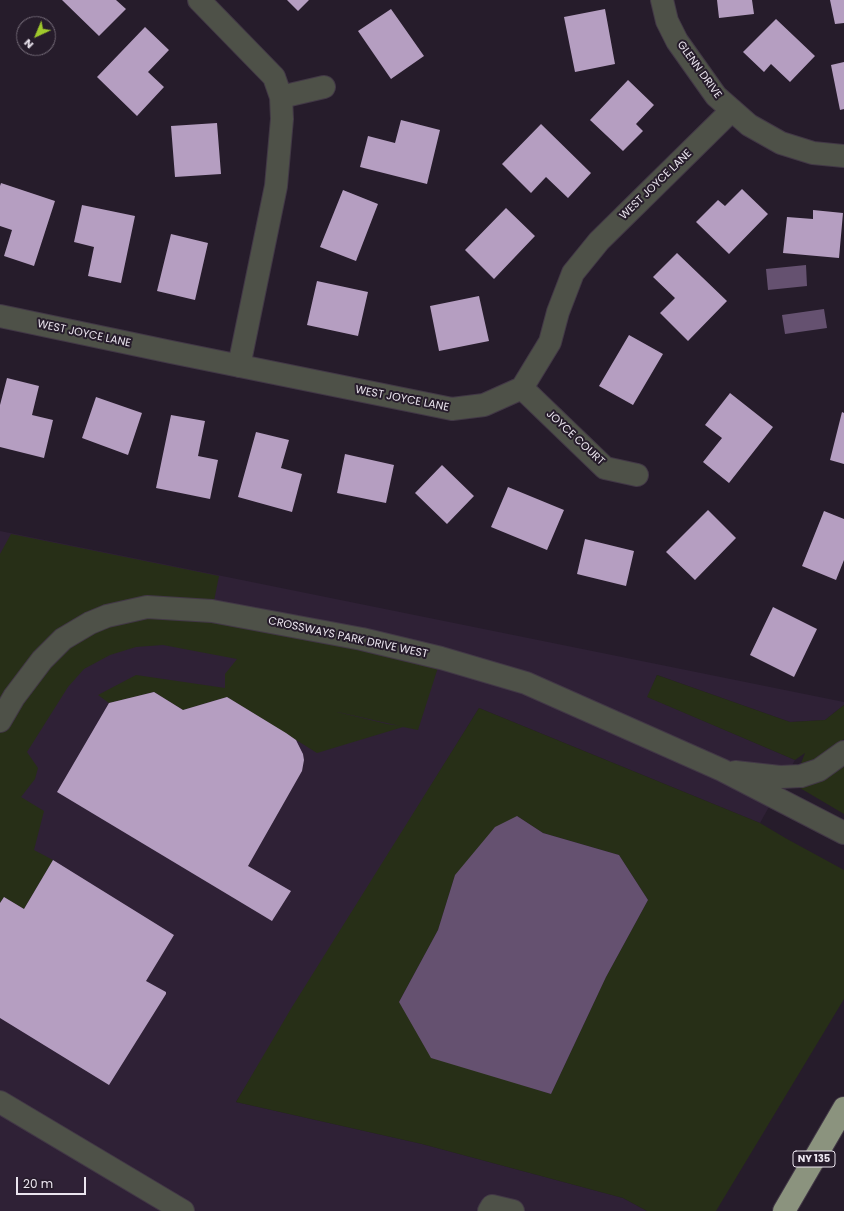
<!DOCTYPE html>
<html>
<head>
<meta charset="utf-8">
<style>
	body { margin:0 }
	#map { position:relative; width:844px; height:1211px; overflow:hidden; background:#261c2b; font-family:Poppins,sans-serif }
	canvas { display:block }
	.north { position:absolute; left:16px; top:16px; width:40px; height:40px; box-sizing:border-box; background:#261c2b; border:1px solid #756c79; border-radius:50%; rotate:224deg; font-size:11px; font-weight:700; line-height:16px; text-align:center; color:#ebe5ef }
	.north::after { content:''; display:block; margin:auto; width:14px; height:18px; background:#a0c92c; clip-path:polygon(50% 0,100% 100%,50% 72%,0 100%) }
	.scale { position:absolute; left:16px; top:1177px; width:70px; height:18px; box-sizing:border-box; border:2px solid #ebe5ef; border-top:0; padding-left:5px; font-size:12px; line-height:14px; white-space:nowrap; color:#ebe5ef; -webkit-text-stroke:3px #261c2b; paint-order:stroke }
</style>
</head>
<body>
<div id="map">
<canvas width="844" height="1211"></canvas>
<div class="north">N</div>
<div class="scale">20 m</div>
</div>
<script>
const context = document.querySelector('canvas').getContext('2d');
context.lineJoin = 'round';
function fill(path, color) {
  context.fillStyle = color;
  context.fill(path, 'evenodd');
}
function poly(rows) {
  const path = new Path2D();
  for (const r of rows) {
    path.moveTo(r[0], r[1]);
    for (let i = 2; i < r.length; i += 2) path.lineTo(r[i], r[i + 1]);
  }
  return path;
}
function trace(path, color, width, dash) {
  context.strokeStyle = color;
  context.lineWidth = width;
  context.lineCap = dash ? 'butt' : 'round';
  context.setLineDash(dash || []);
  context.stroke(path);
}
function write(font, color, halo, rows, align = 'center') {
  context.font = font + ' Poppins,sans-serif';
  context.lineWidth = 4;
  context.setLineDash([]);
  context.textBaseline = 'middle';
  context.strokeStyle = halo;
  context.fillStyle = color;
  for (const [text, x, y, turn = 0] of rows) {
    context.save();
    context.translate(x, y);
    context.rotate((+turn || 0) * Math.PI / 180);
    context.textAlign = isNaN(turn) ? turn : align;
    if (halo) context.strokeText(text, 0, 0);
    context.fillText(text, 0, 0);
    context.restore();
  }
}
fill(poly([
	[0,531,844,702,844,705,825,720,790,722,657,675,648,697,795,760,760,823,479,708,236,1102,422,1144,623,1198,647,1211,0,1211]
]), '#2f2136');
fill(poly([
	[11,534,219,576,212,611,441,658,418,730,403,727,317,753,227,697,183,710,154,692,109,703,98,695,136,675,225,688,225,674,237,659,163,645,136,647,110,655,84,669,68,687,27,752,38,768,35,779,21,797,44,811,34,850,53,860,24,909,4,897,0,903,0,554],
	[337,712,338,712,400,726,387,724],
	[657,675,790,722,825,720,844,705,844,739,832,749,798,771,805,753,795,760,647,697],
	[479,708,760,823,787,839,844,870,844,999,716,1211,647,1211,623,1198,422,1144,236,1102,292,1007],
	[517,816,543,833,619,855,648,900,606,977,551,1094,519,1084,399,1002,438,930,455,875],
	[844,766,844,814,800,788,799,787,822,778]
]), '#272f17');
fill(poly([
	[806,265,807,286,768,290,766,269],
	[824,309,827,328,785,334,782,315],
	[517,816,543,833,619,855,648,900,606,977,551,1094,431,1058,399,1002,438,930,455,875,495,827]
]), '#655170');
fill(poly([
	[62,0,116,0,126,9,99,36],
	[287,0,309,0,298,11],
	[717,0,752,0,754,14,719,18],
	[830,0,844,0,844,23,835,24],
	[391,9,424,56,391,79,358,31],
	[605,9,615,64,575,72,564,17],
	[776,19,815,56,790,82,771,64,764,72,743,52],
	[145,27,169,50,148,72,164,87,137,116,97,77],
	[844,62,844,109,840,110,831,65],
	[628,80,654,105,636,124,643,131,623,151,590,120],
	[401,120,440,130,427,184,360,167,368,136,395,143],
	[217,123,221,174,175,177,171,126],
	[541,124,591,173,568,198,546,177,531,193,502,164],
	[1,183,55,201,34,266,4,256,12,230,0,226,0,186],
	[742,189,768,214,729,254,696,222,718,200,725,206],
	[343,190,378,204,356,261,320,247],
	[82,205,135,216,121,283,88,276,94,247,74,242],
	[506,208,535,236,494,279,465,250],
	[813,210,843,213,839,258,783,253,787,217,813,219],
	[171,234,208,243,195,300,157,291],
	[677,253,727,301,688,341,660,313,675,298,653,277],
	[317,281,368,292,358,336,307,325],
	[479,296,489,341,439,351,430,306],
	[629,335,663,354,633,405,599,386],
	[7,378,39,386,32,415,53,420,44,458,0,447,0,405],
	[730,393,773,427,729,483,703,462,722,438,705,425],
	[96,397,142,413,128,455,82,438],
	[842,412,844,413,844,464,830,460],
	[171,415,205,421,198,456,218,460,210,499,156,488],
	[256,432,289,440,281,468,302,474,292,512,238,497],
	[345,454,394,465,386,503,337,493],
	[442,465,474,496,447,524,415,493],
	[508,487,564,510,547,550,491,527],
	[708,510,736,538,695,580,666,552],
	[824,511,844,519,844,560,836,580,802,566],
	[585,539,634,551,626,586,577,574],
	[773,607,817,629,794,677,750,655],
	[154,692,183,710,227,697,286,733,296,740,303,754,304,760,302,771,248,866,291,891,272,921,57,792,109,703],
	[53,860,174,935,146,981,166,992,166,994,109,1085,0,1018,0,903,4,897,24,909]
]), '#b59ec1');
const minor = poly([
	[199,0,274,77,281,97,282,119,276,186,239,366],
	[662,0,667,21,677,41,716,96,749,125,781,143,813,153,844,156],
	[281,97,324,87],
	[0,316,171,352,452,409,484,405,522,388,550,342,558,312,573,273,599,241,732,110],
	[522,388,605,468,637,475],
	[0,721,14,697,42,660,63,639,90,623,107,616,147,607,212,611,362,639,441,658,526,683,722,770,844,833],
	[735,772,780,777,801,776,819,770,844,752],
	[0,1102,183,1211],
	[489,1211,492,1206,513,1211]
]);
const highway = poly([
	[784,1211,844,1108]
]);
trace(minor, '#423846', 24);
trace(highway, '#423846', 24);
trace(minor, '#4e5148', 22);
trace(highway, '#8b937e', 22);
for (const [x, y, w] of [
	[814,1159,42]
]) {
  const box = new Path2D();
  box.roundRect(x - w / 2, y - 8, w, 16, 3);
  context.fillStyle = '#261c2b';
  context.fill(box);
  trace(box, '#ebe5ef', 1);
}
write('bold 10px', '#ebe5ef', null, [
	["NY 135",814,1159]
]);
write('11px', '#ebe5ef', '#261c2b', [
	["GLENN DRIVE",699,70,54],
	["WEST JOYCE LANE",656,185,-44],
	["WEST JOYCE LANE",84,334,12],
	["WEST JOYCE LANE",402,399,11],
	["JOYCE COURT",575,438,43],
	["CROSSWAYS PARK DRIVE WEST",348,638,12]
]);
</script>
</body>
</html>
